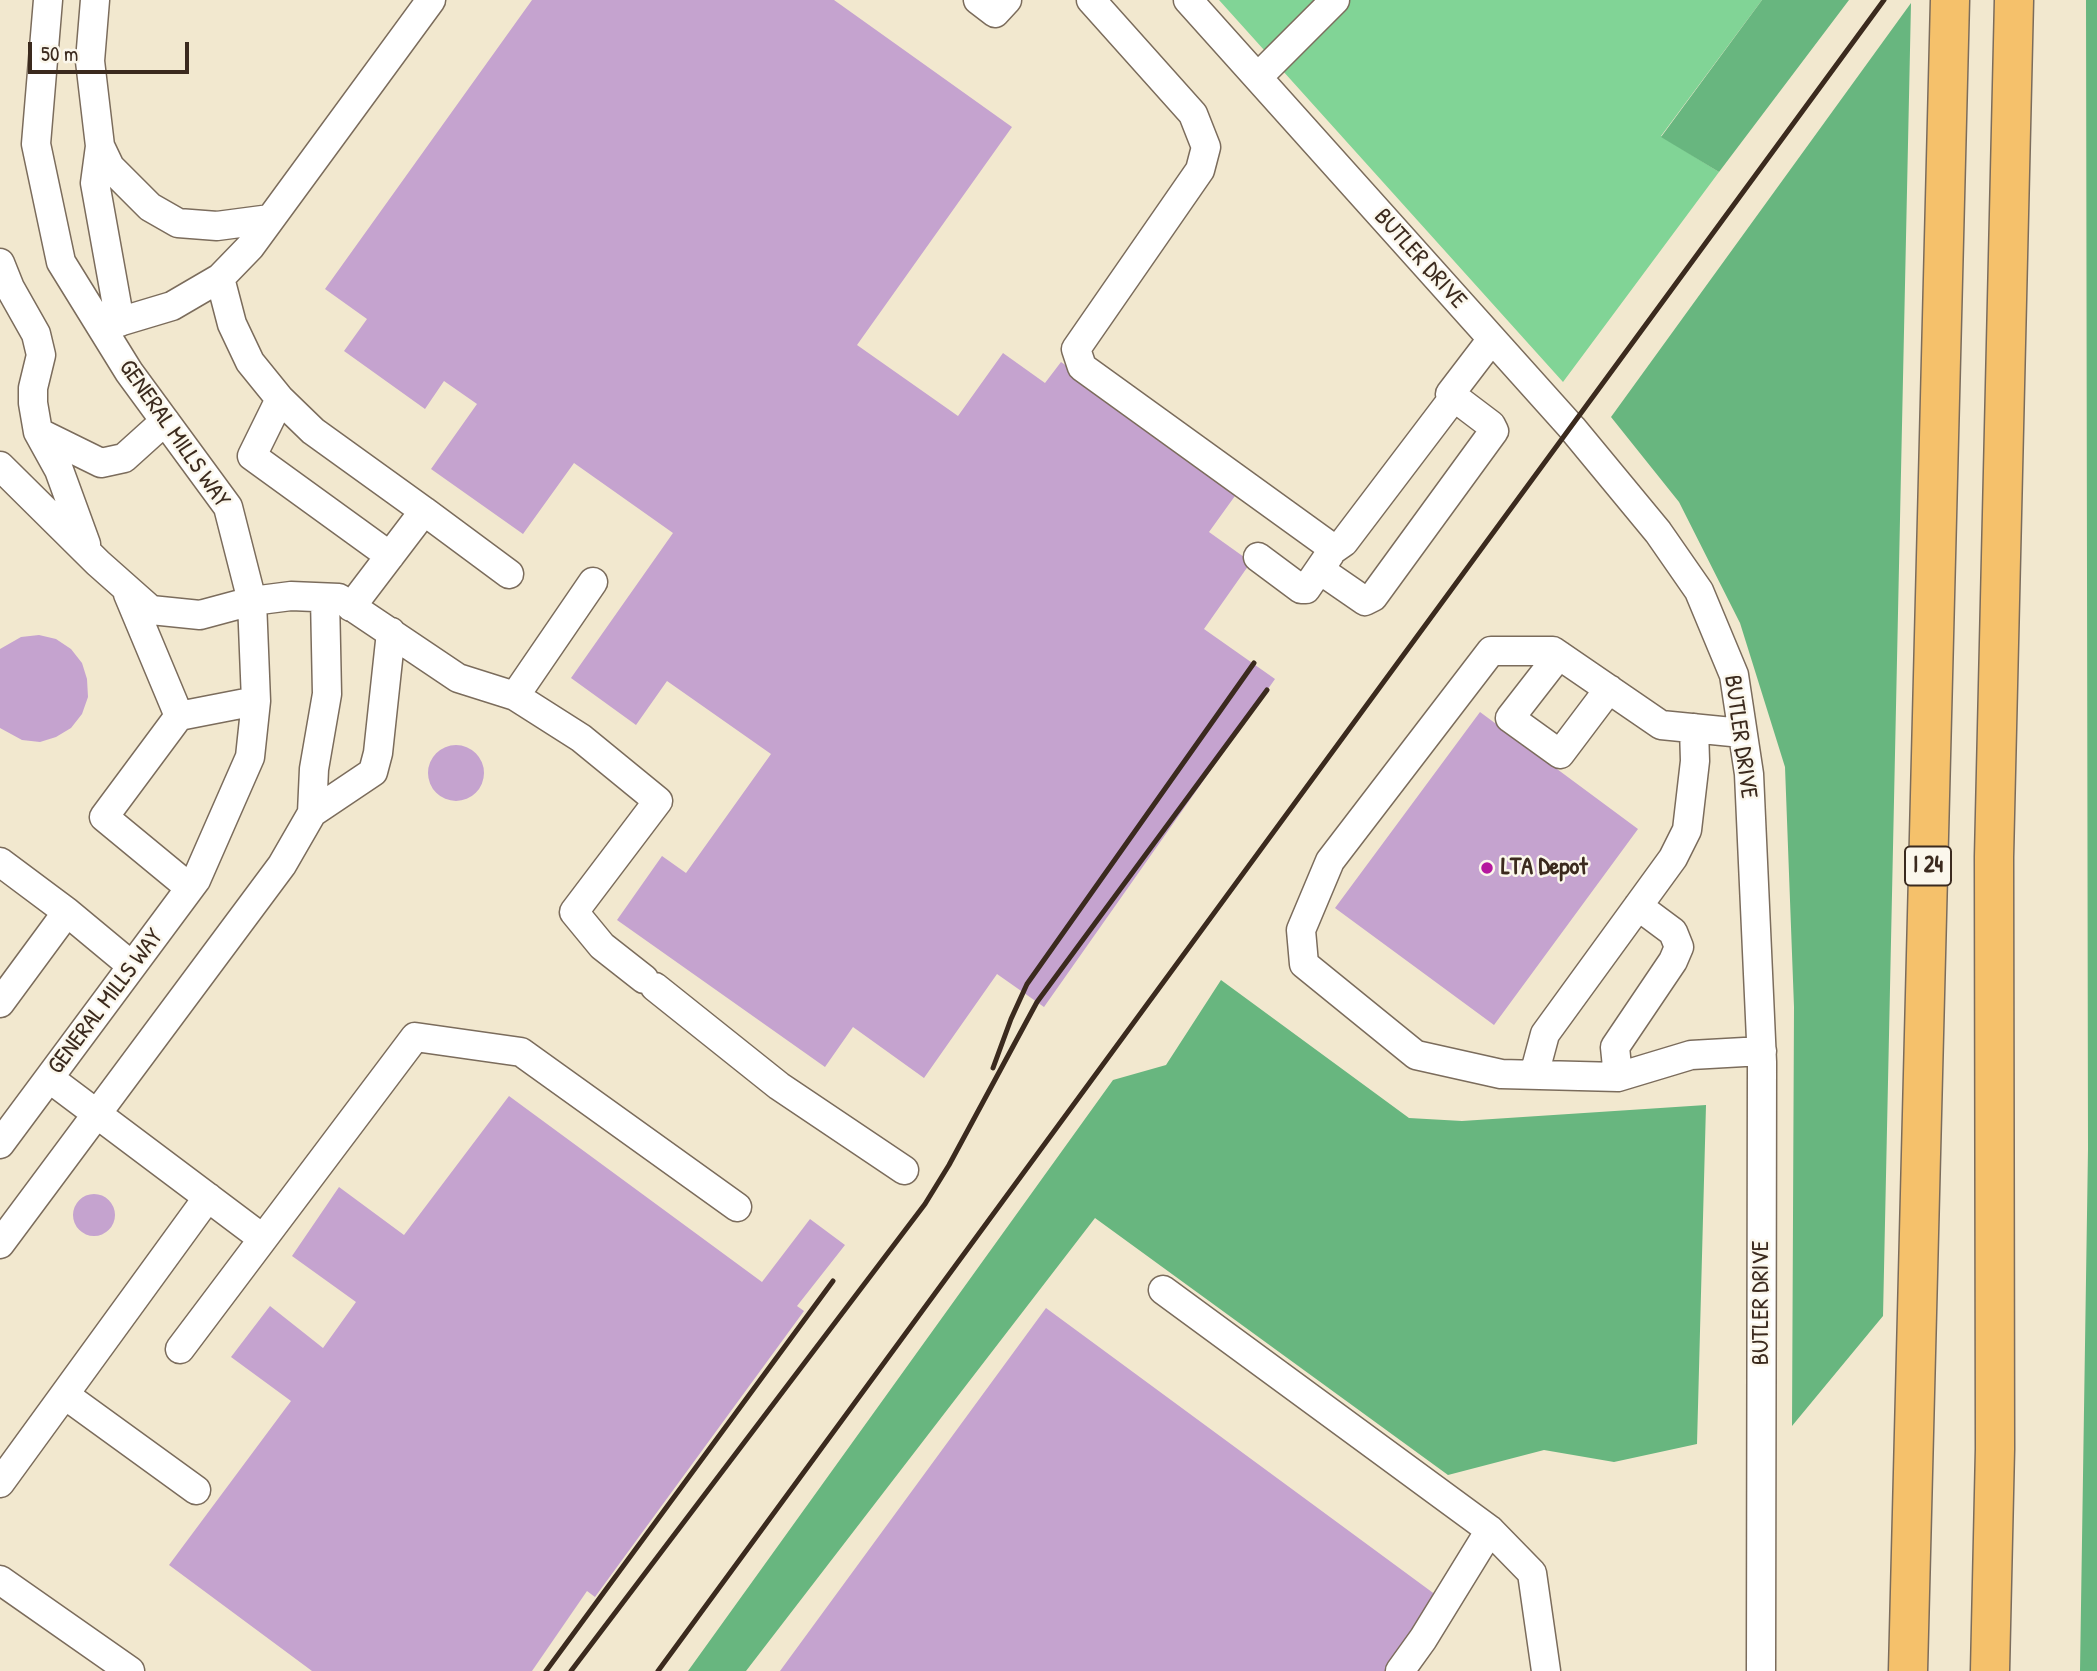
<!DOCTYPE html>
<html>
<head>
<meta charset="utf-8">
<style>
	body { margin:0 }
	#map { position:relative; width:2097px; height:1671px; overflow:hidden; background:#f2e8cf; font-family:"Patrick Hand",sans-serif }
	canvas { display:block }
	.scale { position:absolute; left:28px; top:42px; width:161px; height:32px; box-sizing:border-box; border:4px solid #3b2a1e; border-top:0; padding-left:9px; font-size:21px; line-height:24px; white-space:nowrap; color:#3b2a1e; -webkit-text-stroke:5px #fbf7ec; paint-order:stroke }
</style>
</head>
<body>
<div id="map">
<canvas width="2097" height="1671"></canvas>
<div class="scale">50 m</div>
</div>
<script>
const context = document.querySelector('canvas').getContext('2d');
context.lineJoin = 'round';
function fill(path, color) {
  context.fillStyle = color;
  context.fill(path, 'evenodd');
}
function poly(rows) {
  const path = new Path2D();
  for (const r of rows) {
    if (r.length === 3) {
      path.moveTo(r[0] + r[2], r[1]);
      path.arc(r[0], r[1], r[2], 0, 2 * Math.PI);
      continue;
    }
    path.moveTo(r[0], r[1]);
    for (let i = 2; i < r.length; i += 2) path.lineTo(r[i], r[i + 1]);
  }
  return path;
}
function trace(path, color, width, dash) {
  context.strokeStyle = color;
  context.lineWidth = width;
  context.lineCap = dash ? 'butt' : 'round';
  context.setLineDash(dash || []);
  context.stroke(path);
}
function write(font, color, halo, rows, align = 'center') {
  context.font = font + ' "Patrick Hand",sans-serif';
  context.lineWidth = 5;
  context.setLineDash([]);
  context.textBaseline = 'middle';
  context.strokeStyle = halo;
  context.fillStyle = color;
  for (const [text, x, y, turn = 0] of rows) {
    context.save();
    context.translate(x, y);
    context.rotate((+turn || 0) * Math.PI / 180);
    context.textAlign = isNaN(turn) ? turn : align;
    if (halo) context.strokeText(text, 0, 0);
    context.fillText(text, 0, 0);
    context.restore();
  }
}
fill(poly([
	[1219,0,1762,0,1661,136,1719,172,1563,382]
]), '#81d496');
fill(poly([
	[1762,0,1849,0,1719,172,1661,137],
	[2086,0,2097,0,2097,1671,2080,1671,2088,1149],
	[1911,3,1883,1316,1792,1426,1794,1007,1785,767,1740,623,1679,502,1611,417],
	[1221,980,1409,1118,1462,1121,1706,1105,1697,1444,1614,1462,1544,1450,1448,1475,1095,1218,746,1671,688,1671,1113,1080,1166,1065]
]), '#68b67f');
fill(poly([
	[532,0,834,0,1012,127,857,345,958,416,1003,353,1045,383,1061,362,1240,489,1209,532,1251,562,1204,629,1275,679,1044,1007,997,974,924,1078,853,1027,825,1067,617,920,662,856,686,873,771,754,667,681,636,725,571,678,673,533,574,463,523,534,431,469,477,404,444,381,425,409,344,351,367,319,325,289],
	[39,635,56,639,71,649,82,663,87,679,88,697,82,714,71,728,56,737,40,742,22,740,0,728,0,649,21,637],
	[1480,712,1638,829,1494,1025,1335,908],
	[456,773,28],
	[509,1096,762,1282,810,1219,845,1245,797,1306,804,1311,595,1597,587,1591,532,1671,312,1671,169,1565,291,1401,231,1357,270,1306,323,1348,356,1302,292,1256,339,1187,404,1235],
	[94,1215,21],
	[1046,1308,1440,1598,1387,1671,780,1671]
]), '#c5a3cf');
const minor = poly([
	[95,0,90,61,100,146,110,167,150,207,178,223,217,226,270,219],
	[978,0,995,13,1007,0],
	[1091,0,1193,114,1206,147,1200,170,1076,349,1082,367,1334,549,1344,542,1454,397,1491,425,1494,431,1373,597,1365,601,1320,570],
	[1188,0,1572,428,1658,532,1699,591,1734,675,1749,774,1762,1062,1761,1671],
	[1258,77,1335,0],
	[100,146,95,183,120,322],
	[0,263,10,288,36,334,41,355,33,388,33,403,38,432,59,470,86,544],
	[220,278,232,324,250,362,280,399,313,431,424,511],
	[102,327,172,306,220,278,250,247,431,0],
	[1450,394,1492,339],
	[280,399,252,456,390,556],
	[38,432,101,463,124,458,165,421],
	[0,466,98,563,151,610,200,615,252,601,291,596,339,598,458,678,515,696,593,582],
	[1258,557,1301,589,1306,589,1330,554],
	[128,594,179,716,256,701],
	[351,607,424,511,509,574],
	[1559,655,1510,718,1560,754,1609,689],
	[515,696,581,738,658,801,574,912,602,946,644,979],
	[179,716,104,817,190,888],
	[1742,733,1661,725,1553,651,1491,651,1330,861,1301,930,1304,964,1416,1055,1501,1074,1618,1077,1691,1055,1762,1051],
	[312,813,314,769,327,694,325,598],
	[0,862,67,912,132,966],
	[655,987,779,1086,904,1170],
	[0,1003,67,912],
	[1534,1075,1545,1034,1673,858,1687,830,1695,761,1694,728],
	[1618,1077,1615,1047,1673,961,1679,947,1673,932,1638,906],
	[49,1078,262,1238],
	[0,1144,196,880,250,757,256,701,252,601,228,507,129,372,61,262,36,144,48,0],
	[0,1244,282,865,312,813,373,772,378,753,391,632],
	[1163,1290,1490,1530],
	[180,1349,415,1037,521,1052,737,1207],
	[65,1395,196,1490],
	[0,1483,208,1197],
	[0,1580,130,1671],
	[1400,1671,1423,1639,1490,1530,1532,1573,1546,1671]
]);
const highway = poly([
	[1908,1671,1950,0],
	[1990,1671,1995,1449,1994,857,2014,0]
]);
trace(minor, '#7b6c5c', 31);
trace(highway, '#7b6c5c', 41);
trace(minor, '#fff', 28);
trace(highway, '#f5c16b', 38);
trace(poly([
	[993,1068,1011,1019,1027,984,1254,663],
	[546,1671,833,1281],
	[571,1671,925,1204,949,1165,1037,1002,1267,690],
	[658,1671,1884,0]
]), '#3b2a1e', 5);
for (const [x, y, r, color] of [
	[1487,868,7,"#b5179e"]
]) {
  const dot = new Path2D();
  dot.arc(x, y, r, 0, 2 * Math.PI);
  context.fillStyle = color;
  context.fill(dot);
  trace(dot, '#fbf7ec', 2.5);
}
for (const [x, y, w] of [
	[1928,866,46]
]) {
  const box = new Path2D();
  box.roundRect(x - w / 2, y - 19.5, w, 39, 5);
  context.fillStyle = '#fbf7ec';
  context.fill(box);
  trace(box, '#3b2a1e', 2);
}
write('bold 23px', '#3b2a1e', null, [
	["I 24",1928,866]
]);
write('24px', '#3b2a1e', '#fbf7ec', [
	["BUTLER DRIVE",1420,259,48],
	["GENERAL MILLS WAY",174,434,55],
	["BUTLER DRIVE",1740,737,82],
	["GENERAL MILLS WAY",106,1002,-53],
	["BUTLER DRIVE",1762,1303,-90]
]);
write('bold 24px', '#3b2a1e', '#fbf7ec', [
	["LTA Depot",1501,868]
], 'left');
</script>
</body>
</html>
